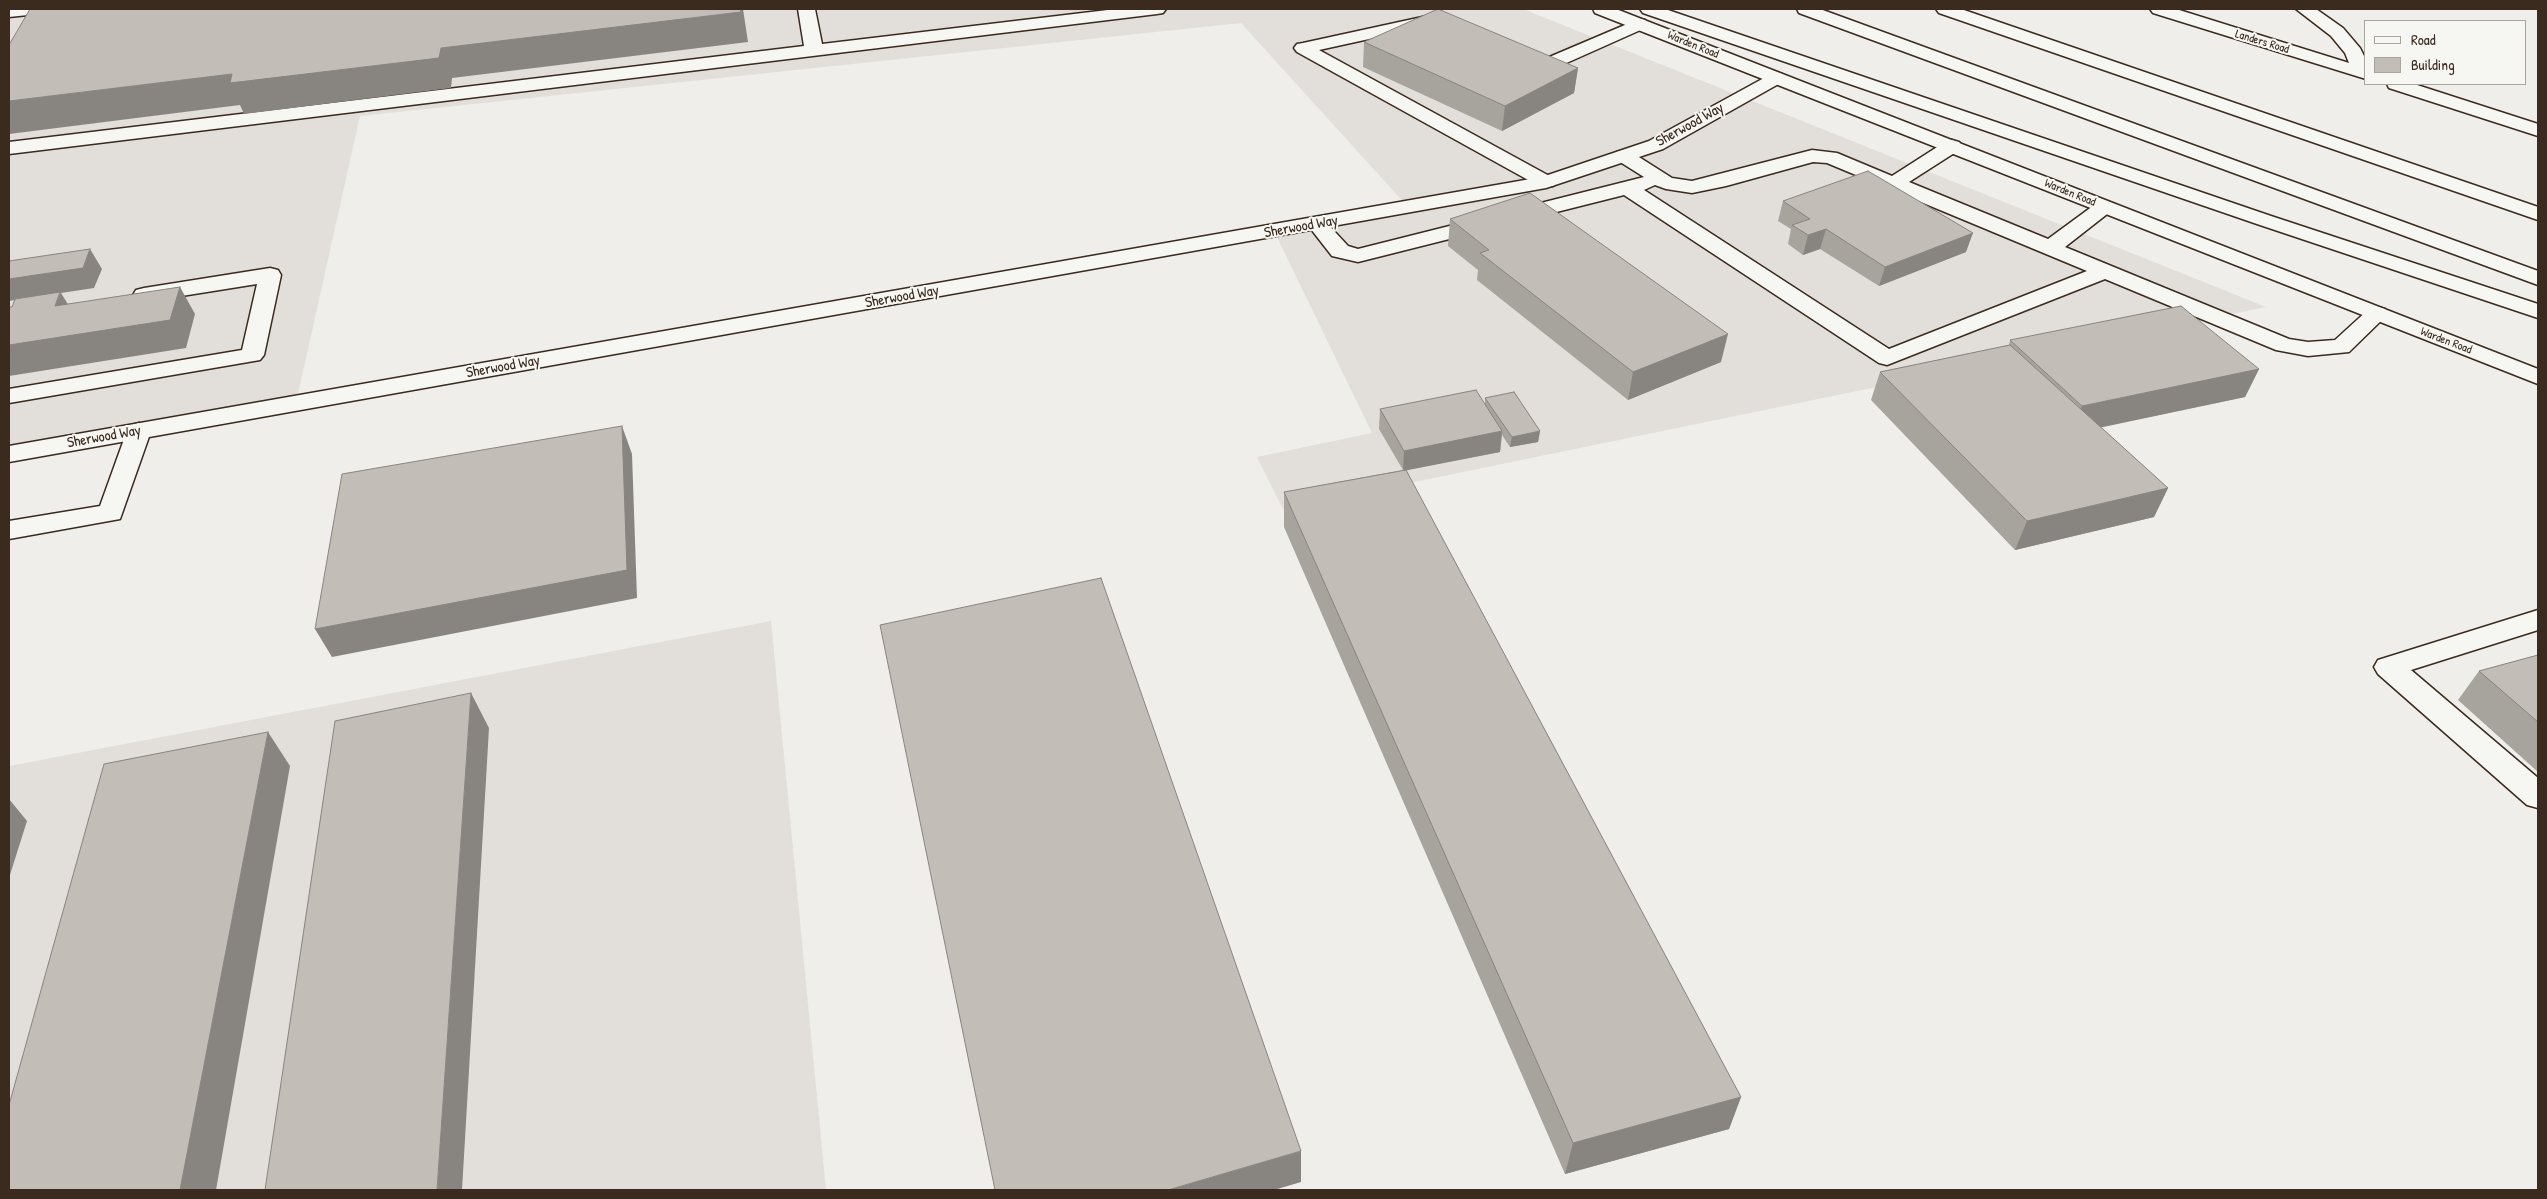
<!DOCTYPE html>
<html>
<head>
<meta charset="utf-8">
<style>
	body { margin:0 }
	#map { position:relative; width:2547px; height:1199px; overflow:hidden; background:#efeeea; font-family:"Patrick Hand",sans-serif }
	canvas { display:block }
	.frame { position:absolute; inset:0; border:10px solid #3b2a1e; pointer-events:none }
	.legend { position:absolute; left:2364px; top:20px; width:162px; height:65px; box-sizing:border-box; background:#f6f6f2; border:1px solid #aba49d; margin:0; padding:6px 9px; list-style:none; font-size:15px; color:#3b2a1e }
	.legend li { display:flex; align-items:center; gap:10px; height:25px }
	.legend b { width:25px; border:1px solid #aba49d }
</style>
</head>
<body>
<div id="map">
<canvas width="2547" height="1199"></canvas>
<div class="frame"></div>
<ul class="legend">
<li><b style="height:6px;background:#f6f6f2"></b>Road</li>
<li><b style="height:14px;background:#c2bdb7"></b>Building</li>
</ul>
</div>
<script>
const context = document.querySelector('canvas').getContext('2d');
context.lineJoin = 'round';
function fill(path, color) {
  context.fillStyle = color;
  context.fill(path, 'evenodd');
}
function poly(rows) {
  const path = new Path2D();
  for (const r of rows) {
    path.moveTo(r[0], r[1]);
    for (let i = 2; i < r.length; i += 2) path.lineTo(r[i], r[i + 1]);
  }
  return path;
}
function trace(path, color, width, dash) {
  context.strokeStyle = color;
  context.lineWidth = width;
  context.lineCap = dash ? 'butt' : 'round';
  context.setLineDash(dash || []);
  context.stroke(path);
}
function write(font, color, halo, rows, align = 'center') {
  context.font = font + ' "Patrick Hand",sans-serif';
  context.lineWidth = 4;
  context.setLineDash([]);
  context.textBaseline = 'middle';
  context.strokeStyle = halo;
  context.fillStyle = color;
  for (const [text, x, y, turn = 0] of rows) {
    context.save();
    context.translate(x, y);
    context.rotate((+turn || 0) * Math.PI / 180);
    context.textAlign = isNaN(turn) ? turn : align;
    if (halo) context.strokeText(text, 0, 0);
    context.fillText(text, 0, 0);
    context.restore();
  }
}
fill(poly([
	[9,9,1523,9,2266,307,1283,509,1257,457,1372,433,1274,231,1408,207,1241,23,360,116,296,403,9,459],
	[771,621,826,1190,9,1190,9,766]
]), '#e2dfdb');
const lane = poly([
	[9,9,47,9,44,13,38,14,9,17,9,9],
	[798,9,815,9,822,44,1116,9,1166,9,1163,13,1157,14,9,154,9,142,804,46,798,9],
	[1436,14,1442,15,1445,19,1442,23,1319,50,1553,178,1556,182,1553,186,1539,186,1297,52,1294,48,1297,44,1303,43,1436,14],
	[1639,19,1645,20,1648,24,1645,28,1553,69,1541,69,1518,59,1515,55,1518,51,1524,50,1547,58,1639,19],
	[1952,140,1959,142,1962,146,1959,150,1909,182,2048,239,2097,203,2104,201,2111,203,2114,207,2111,211,2065,247,2289,339,2308,342,2335,340,2369,309,2377,307,2385,309,2388,314,2349,352,2308,356,2276,350,2105,279,1887,365,1879,363,1624,195,1358,262,1332,256,1307,224,1310,220,1317,218,1324,220,1348,246,1358,249,1644,177,1617,160,1614,156,1617,152,1624,150,1631,152,1672,178,1692,181,1812,150,1837,153,1892,176,1945,142,1952,140],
	[1813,162,1827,163,2087,271,1889,349,1644,190,1655,185,1666,189,1692,193,1726,186,1813,162],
	[270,268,278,270,281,275,264,355,260,360,9,403,9,389,242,350,257,284,144,302,136,300,133,295,136,290,144,288,270,268],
	[139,423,148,426,151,431,120,519,9,539,9,521,100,506,127,431,130,426,139,423],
	[2538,610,2538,630,2411,670,2538,778,2538,808,2527,805,2378,674,2374,667,2378,660,2538,610]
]);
const street = poly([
	[1775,72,1782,74,1784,78,1782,82,1663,149,1546,188,9,462,9,446,1542,177,1649,141,1775,72]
]);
const secondary = poly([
	[1593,9,1616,9,2538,369,2538,384,1595,13,1593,9],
	[2150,9,2176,9,2349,63,2345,53,2331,36,2296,9,2316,9,2343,28,2360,48,2366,60,2366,79,2153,13,2150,9],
	[2387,84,2414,84,2538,124,2538,136,2389,88,2387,84]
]);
const highway = poly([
	[1640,9,1665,9,2271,216,2538,304,2538,318,2257,224,1643,13,1640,9],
	[1797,9,1820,9,2538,271,2538,285,1799,13,1797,9],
	[1936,9,1961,9,2538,207,2538,220,1939,13,1936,9]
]);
trace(lane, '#3b2a1e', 3);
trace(street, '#3b2a1e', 3);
trace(secondary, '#3b2a1e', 3);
trace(highway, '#3b2a1e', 3);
fill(lane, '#f6f6f2');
fill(street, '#f6f6f2');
fill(secondary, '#f6f6f2');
fill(highway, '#f6f6f2');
fill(poly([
	[1364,42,1578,68,1574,93,1502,131,1363,67],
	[1783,201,1966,252,1879,286,1820,249,1803,255,1788,244,1791,229,1778,221],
	[1450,219,1721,362,1628,400,1477,280,1478,270,1448,246],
	[2010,340,2259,369,2245,397,2101,427,2168,488,2154,517,2015,550,1871,400,1880,372,2009,345],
	[1485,398,1540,431,1538,442,1510,447,1502,435,1500,452,1406,470,1741,1097,1729,1129,1565,1174,1284,527,1284,492,1403,470,1379,429,1380,409,1485,404],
	[2538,655,2538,772,2458,700,2479,671]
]), '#a7a39d');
fill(poly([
	[740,9,743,9,748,42,452,78,451,88,244,114,240,105,9,134,9,101,441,48],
	[1578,68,1574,93,1502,131,1505,106],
	[1826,229,1820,249,1803,255,1808,235],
	[1973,233,1966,252,1879,286,1885,267],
	[90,249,102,269,94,288,61,293,77,319,55,306,60,293,9,301,9,279],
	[180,287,195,314,186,348,9,376,9,345],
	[1728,334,1721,362,1628,400,1633,372],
	[2259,369,2245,397,2070,434,2082,406],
	[622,426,632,454,637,598,332,657,315,629],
	[1502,431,1500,452,1403,471,1404,451],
	[1540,431,1538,442,1510,447,1512,437],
	[2168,488,2154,517,2015,550,2027,521],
	[471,693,489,728,462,1190,437,1190],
	[268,732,290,766,216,1190,180,1190],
	[9,799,27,821,9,878],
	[1741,1097,1729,1129,1565,1174,1573,1143],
	[1301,1151,1301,1182,1274,1190,1168,1190]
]), '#888480');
const building = poly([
	[30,9,740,9,741,12,441,48,439,58,230,83,232,74,9,101,9,45,30,9],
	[1438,9,1578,68,1505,106,1364,42,1438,9],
	[1868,171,1973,233,1885,267,1826,229,1808,235,1792,225,1810,219,1783,201,1868,171],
	[1530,193,1728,334,1633,372,1480,253,1489,250,1450,219,1530,193],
	[90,249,83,268,9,279,9,261,90,249],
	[180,287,170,320,9,345,9,307,12,307,15,299,60,292,55,306,180,287],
	[2181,306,2259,369,2082,406,2010,340,2181,306],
	[2010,345,2168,488,2027,521,1880,372,2010,345],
	[1476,390,1502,431,1404,451,1380,409,1476,390],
	[1514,392,1540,431,1512,437,1485,398,1514,392],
	[622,426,627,570,315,629,342,474,622,426],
	[1406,470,1741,1097,1573,1143,1284,492,1406,470],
	[1101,578,1301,1151,1168,1190,995,1190,880,625,1101,578],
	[2538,655,2538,722,2479,671,2538,655],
	[471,693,437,1190,265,1190,335,721,471,693],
	[268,732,180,1190,9,1190,9,1105,104,764,268,732]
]);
fill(building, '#c2bdb7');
trace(building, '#888480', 1);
write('12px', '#3b2a1e', '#f6f6f2', [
	["Landers Road",2262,42,17],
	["Warden Road",1693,45,22],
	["Warden Road",2070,193,22],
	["Warden Road",2446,341,21]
]);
write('15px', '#3b2a1e', '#f6f6f2', [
	["Sherwood Way",1690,125,-29],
	["Sherwood Way",1301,227,-10],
	["Sherwood Way",902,297,-10],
	["Sherwood Way",503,367,-10],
	["Sherwood Way",104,437,-10]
]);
</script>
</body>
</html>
